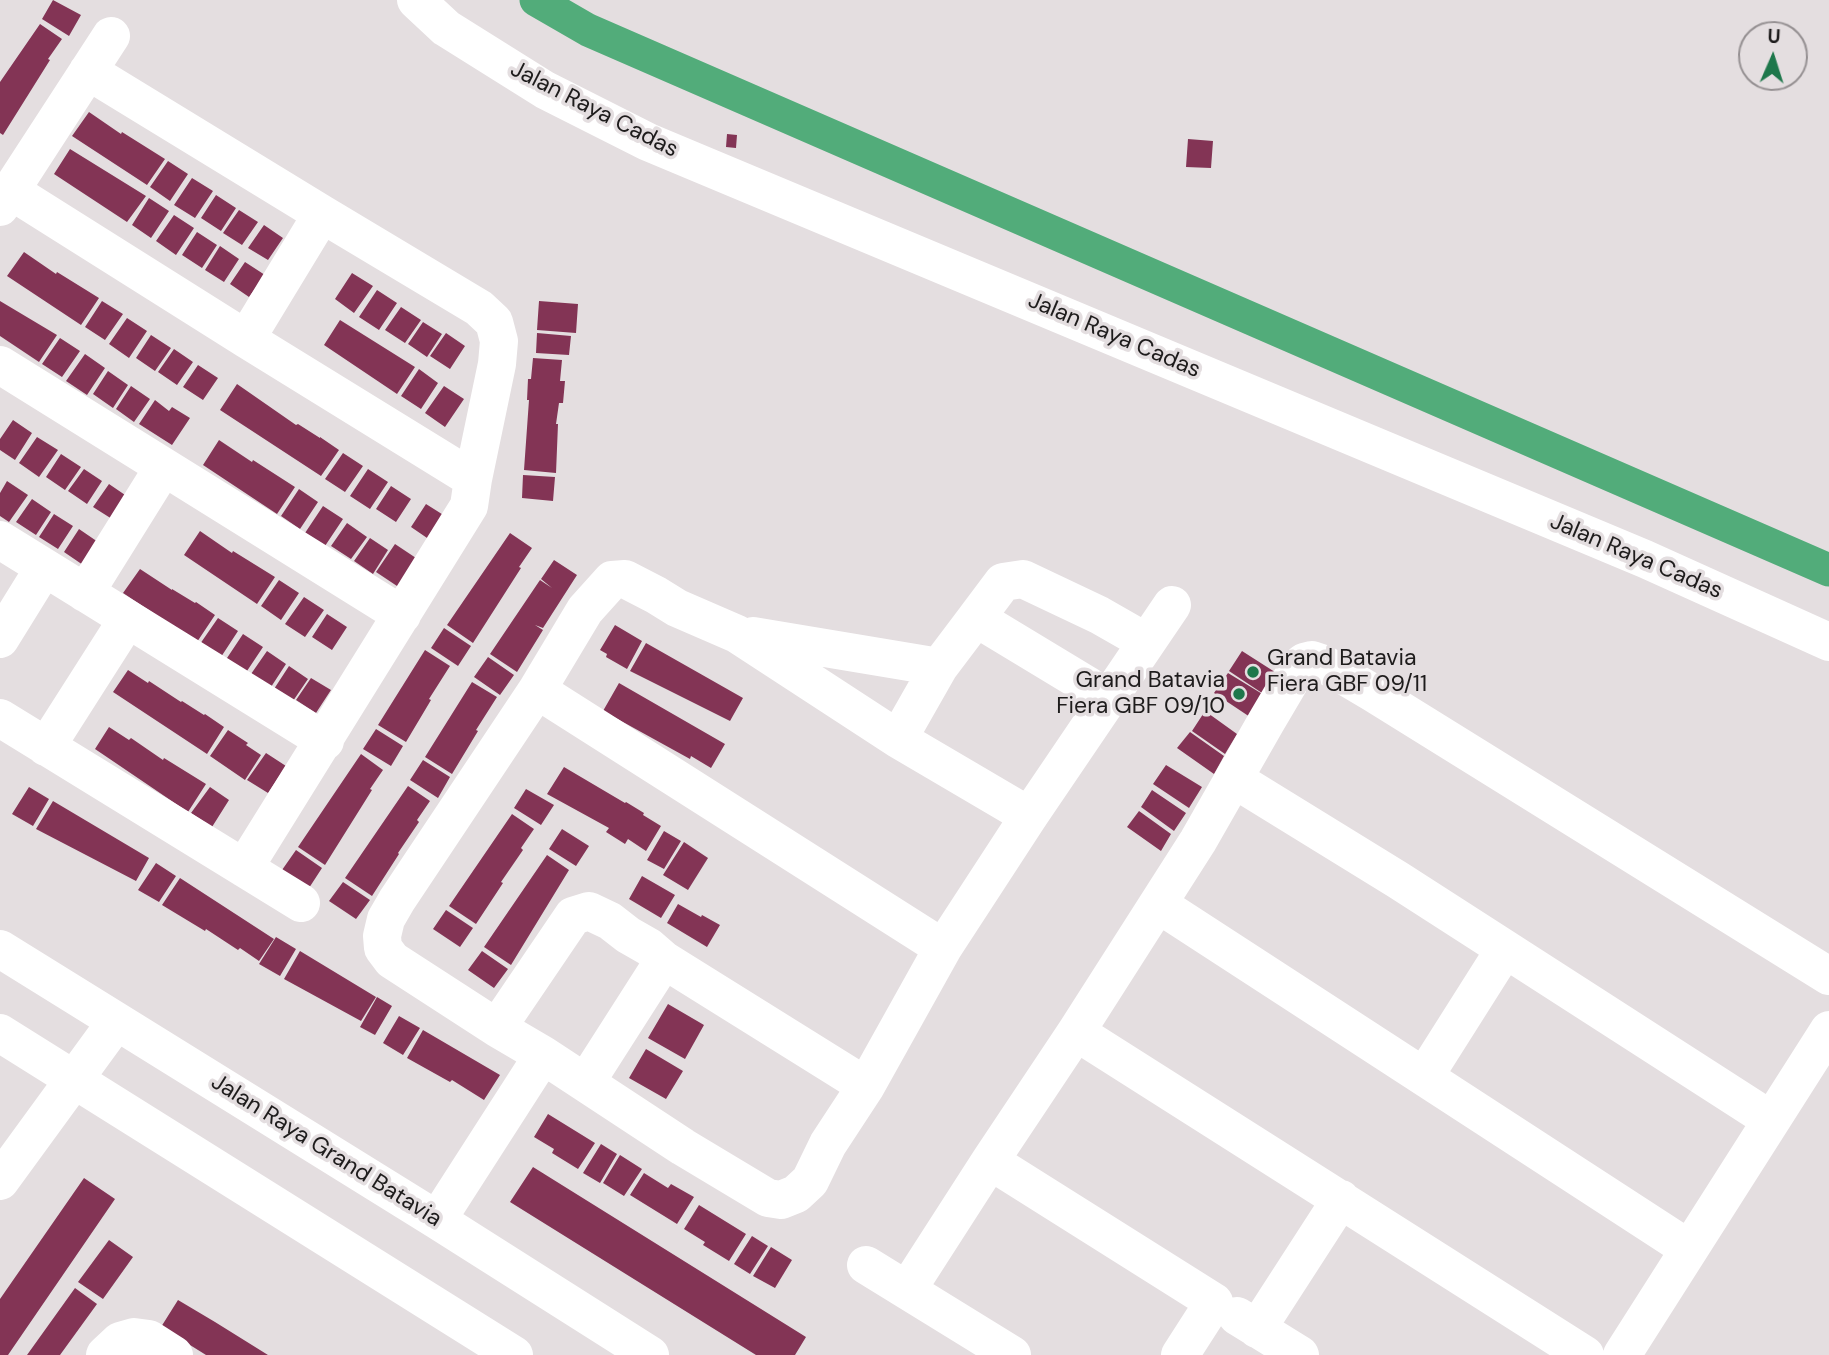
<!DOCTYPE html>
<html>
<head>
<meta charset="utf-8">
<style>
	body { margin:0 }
	#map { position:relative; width:1829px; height:1355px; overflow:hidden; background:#e4dee0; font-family:"DM Sans",sans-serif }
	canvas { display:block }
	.north { position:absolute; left:1738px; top:21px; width:70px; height:70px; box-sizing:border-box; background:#e4dee0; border:2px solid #959092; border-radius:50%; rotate:3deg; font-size:19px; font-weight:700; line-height:28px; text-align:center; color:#1e1c1c }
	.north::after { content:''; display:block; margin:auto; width:24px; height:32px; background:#1e774b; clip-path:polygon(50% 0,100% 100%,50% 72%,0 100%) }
</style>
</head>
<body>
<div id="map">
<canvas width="1829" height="1355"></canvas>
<div class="north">U</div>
</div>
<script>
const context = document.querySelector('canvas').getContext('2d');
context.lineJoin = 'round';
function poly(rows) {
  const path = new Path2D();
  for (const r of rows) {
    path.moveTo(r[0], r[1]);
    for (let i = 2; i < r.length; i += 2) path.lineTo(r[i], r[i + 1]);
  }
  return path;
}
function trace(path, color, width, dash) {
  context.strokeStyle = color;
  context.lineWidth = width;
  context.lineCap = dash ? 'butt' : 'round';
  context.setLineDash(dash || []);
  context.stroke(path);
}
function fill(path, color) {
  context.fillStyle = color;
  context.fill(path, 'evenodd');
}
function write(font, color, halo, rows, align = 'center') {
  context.font = font + ' "DM Sans",sans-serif';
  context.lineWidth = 7;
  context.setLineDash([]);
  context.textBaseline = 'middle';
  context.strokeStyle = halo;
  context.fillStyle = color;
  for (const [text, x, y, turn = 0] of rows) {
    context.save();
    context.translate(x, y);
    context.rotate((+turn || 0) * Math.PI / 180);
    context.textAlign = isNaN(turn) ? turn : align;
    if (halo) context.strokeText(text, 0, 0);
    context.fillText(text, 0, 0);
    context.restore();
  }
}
trace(poly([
	[536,0,588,30,1829,570]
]), '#52ac7a', 33);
fill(poly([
	[53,0,81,15,69,36,42,19],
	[40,24,62,39,48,59,50,60,3,135,0,133,0,82],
	[89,112,121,134,122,132,165,159,147,185,72,136],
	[727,134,737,135,736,148,726,147],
	[1188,139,1213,141,1211,168,1186,167],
	[70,149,146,196,127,222,54,174],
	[168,161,188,174,170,201,150,187],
	[192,178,213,191,195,218,174,205],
	[216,195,236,208,221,231,201,218],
	[149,198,169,211,151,238,132,225],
	[239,210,258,222,242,245,223,233],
	[174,215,194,228,176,255,156,241],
	[264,225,283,238,268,260,248,248],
	[197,232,217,245,202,268,182,255],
	[220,246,239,259,224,282,205,270],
	[24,252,56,274,57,272,99,298,81,325,7,276],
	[245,262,265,275,249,297,230,284],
	[352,273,373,286,354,313,335,299],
	[377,290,397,303,379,330,359,317],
	[0,301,57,335,39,362,0,336],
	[102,301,123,314,105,340,85,327],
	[539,301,578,304,576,333,537,330],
	[401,307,421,320,405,343,385,330],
	[127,318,147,331,129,358,109,344],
	[340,320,415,367,397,394,324,345],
	[423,322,442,334,427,357,408,344],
	[446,333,465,346,450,369,430,356],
	[537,333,571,336,569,355,536,353],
	[151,335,171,348,155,371,136,358],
	[60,338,80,351,62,377,42,364],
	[174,349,193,362,177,385,158,372],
	[85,354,105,368,87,395,66,381],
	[533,358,562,360,560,381,565,381,563,403,559,403,556,424,558,424,556,473,524,470,529,400,527,400,528,379,531,379],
	[198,365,218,378,203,400,183,387],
	[419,369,438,383,421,409,401,396],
	[108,371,128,385,113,408,93,394],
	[237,384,296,425,298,424,320,438,320,437,339,450,321,476,220,410],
	[131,386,150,399,134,422,116,409],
	[444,386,464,399,445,427,425,413],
	[155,400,169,411,172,407,190,418,172,445,139,424],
	[13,420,32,433,15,460,0,450,0,439],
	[37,437,58,450,39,477,19,463],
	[219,440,252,462,253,460,295,487,277,514,203,465],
	[343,453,363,466,345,492,325,479],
	[61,454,81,467,65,490,46,477],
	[84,469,102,481,87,504,68,491],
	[368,469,388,482,370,509,350,496],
	[523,475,555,477,553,501,522,498],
	[7,481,28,495,9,522,0,516,0,493],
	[109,484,128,497,112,519,93,507],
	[391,486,411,499,396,522,376,509],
	[299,489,318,502,300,529,281,516],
	[32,499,51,512,36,535,16,522],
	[426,504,445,516,430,540,411,527],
	[323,506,343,519,325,546,305,533],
	[54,514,73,526,58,549,39,537],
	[347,523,367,537,351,559,331,546],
	[79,529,98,542,83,565,64,552],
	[200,531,232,553,233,551,275,577,257,604,184,555],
	[510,533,532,548,519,567,521,568,473,643,447,625],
	[370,538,388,550,373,574,354,561],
	[395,544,419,560,400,588,376,572],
	[554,560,577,575,543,628,535,625,543,630,517,672,490,654,540,580,552,588,541,579],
	[140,569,172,590,172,589,195,603,196,602,215,615,197,642,123,593],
	[279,580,299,593,281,620,261,606],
	[304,597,324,610,305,637,285,624],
	[327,614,347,627,332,650,312,637],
	[218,618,238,631,221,657,200,644],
	[615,625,642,641,627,669,606,657,607,654,600,650],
	[444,628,471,646,458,666,431,648],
	[243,634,263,647,245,674,225,661],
	[646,643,743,698,730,721,630,671],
	[425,650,450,666,429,699,431,700,406,742,378,725],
	[267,651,286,664,271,687,251,674],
	[1242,651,1278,674,1265,695,1229,671],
	[488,657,514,675,500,695,474,677],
	[289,666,308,679,293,701,274,689],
	[128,670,148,683,149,681,181,702,182,701,204,715,205,714,224,727,207,754,113,692],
	[1228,673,1264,695,1250,717,1214,693],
	[311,678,331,690,316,713,296,700],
	[472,682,497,697,476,730,478,731,452,774,425,757],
	[619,683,725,744,711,768,691,756,690,759,603,711],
	[1205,711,1237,734,1225,754,1192,731],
	[109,727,129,740,131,738,163,760,164,758,206,784,188,812,95,749],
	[376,729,403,746,391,766,363,749],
	[228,730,248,743,246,745,261,755,245,780,210,756],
	[1190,732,1224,756,1214,774,1177,748],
	[266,753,286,766,268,793,247,780],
	[361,754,383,770,370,789,372,790,325,865,298,847],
	[423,760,450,777,438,798,410,780],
	[1166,765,1202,787,1189,808,1153,784],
	[564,767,625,803,626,802,644,813,643,815,661,826,646,851,628,839,625,844,606,832,609,828,547,794],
	[408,786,430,801,417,820,419,822,398,853,399,854,372,896,345,878],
	[29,787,49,799,33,826,12,814],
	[210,787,229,800,212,827,191,813],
	[526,789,554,805,541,825,514,808],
	[1152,790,1186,813,1174,831,1141,807],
	[53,801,149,858,136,881,36,829],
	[1139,811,1171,834,1161,851,1127,827],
	[512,814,534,829,521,848,523,850,501,882,503,883,476,924,449,906],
	[562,829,589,846,576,866,549,849],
	[664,831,681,841,664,869,647,860],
	[684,842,708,858,688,890,663,875],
	[296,850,322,868,309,888,282,870],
	[547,855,569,870,511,965,484,947],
	[156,863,176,876,159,902,138,890],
	[642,876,675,895,661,918,629,899],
	[180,878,274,939,259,961,240,948,238,950,206,929,205,931,162,905],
	[343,882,370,900,356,919,329,901],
	[678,904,701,917,702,915,720,925,707,947,667,923],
	[446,910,473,928,460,947,433,929],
	[276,937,296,949,280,976,259,964],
	[300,951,376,997,361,1021,284,979],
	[482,951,508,969,494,988,468,970],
	[377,997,392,1006,375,1035,360,1027],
	[668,1004,704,1025,685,1059,648,1038],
	[399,1016,420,1028,403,1055,383,1043],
	[423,1030,500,1075,484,1100,452,1080,450,1082,407,1058],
	[646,1049,683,1071,666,1099,629,1078],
	[548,1114,595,1143,578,1169,552,1153,554,1149,534,1137],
	[601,1144,617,1154,600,1183,583,1173],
	[620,1155,642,1169,624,1196,603,1183],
	[533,1167,806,1337,795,1355,756,1355,510,1202],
	[644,1173,668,1188,671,1184,694,1197,677,1224,630,1195],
	[84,1178,115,1199,8,1355,0,1355,0,1299],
	[699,1205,746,1234,729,1261,703,1245,705,1242,684,1229],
	[752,1236,768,1246,750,1274,734,1264],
	[109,1240,133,1257,103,1299,78,1282],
	[771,1247,792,1260,775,1288,753,1276],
	[75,1288,97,1304,60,1355,27,1355],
	[178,1300,215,1322,268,1355,206,1355,198,1350,161,1327]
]), '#833455');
trace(poly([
	[416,0,446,28,545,90,648,142,1645,559,1829,642],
	[88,71,322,214,479,308,494,322,499,341,497,364,473,479],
	[11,191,246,339,473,479,469,506,244,868],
	[0,207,111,36],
	[246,339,322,214],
	[0,365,402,615],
	[0,540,325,741],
	[85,593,163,468],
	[976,618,1003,582,1023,579,1099,615,1134,635,1145,644],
	[753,636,939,667],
	[0,639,44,568],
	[537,690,943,948],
	[0,718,301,903],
	[898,739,939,667,976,618,1110,699],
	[46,747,127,620],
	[1234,779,1398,880,1771,1120],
	[1158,904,1689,1249],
	[0,949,437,1220,650,1355],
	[497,1028,573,916,589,911,610,921,628,935,649,947,664,960],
	[1076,1032,1585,1355],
	[0,1033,514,1355],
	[543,1055,683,1147,768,1198,781,1200,796,1194,810,1181,828,1144,866,1086,943,948,1029,816,1172,605],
	[1424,1077,1505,949],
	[586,1082,664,960,866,1086],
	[0,1181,116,1022],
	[437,1220,543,1055,497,1028,392,960,383,948,382,936,386,919,397,900,537,690,585,610,612,580,625,579,656,595,677,608,737,634,898,739,1029,816],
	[866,1265,1012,1355],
	[907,1290,990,1161],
	[1237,1316,1300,1355],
	[1257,1329,1341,1199],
	[105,1355,120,1341,134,1337,149,1339,174,1355],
	[1180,1355,1214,1302,990,1161,1076,1032,1198,841,1266,722,1299,666,1304,662,1312,660,1324,664,1373,693,1829,976],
	[1622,1355,1829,1030]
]), '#fff', 38);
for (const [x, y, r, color] of [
	[1253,672,7,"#1e774b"],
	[1239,694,7,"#1e774b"]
]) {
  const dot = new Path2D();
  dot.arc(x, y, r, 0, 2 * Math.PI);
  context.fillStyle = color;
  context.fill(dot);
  trace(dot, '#e4dee0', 2.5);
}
write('23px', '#1e1c1c', '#e4dee0', [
	["Jalan Raya Cadas",594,110,27],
	["Jalan Raya Cadas",1114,336,23],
	["Jalan Raya Cadas",1636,557,23],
	["Jalan Raya Grand Batavia",326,1151,32]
]);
write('23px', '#1e1c1c', '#e4dee0', [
	["Grand Batavia",1267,659],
	["Fiera GBF 09/11",1267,685],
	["Grand Batavia",1225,681,"right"],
	["Fiera GBF 09/10",1225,707,"right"]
], 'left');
</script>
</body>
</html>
